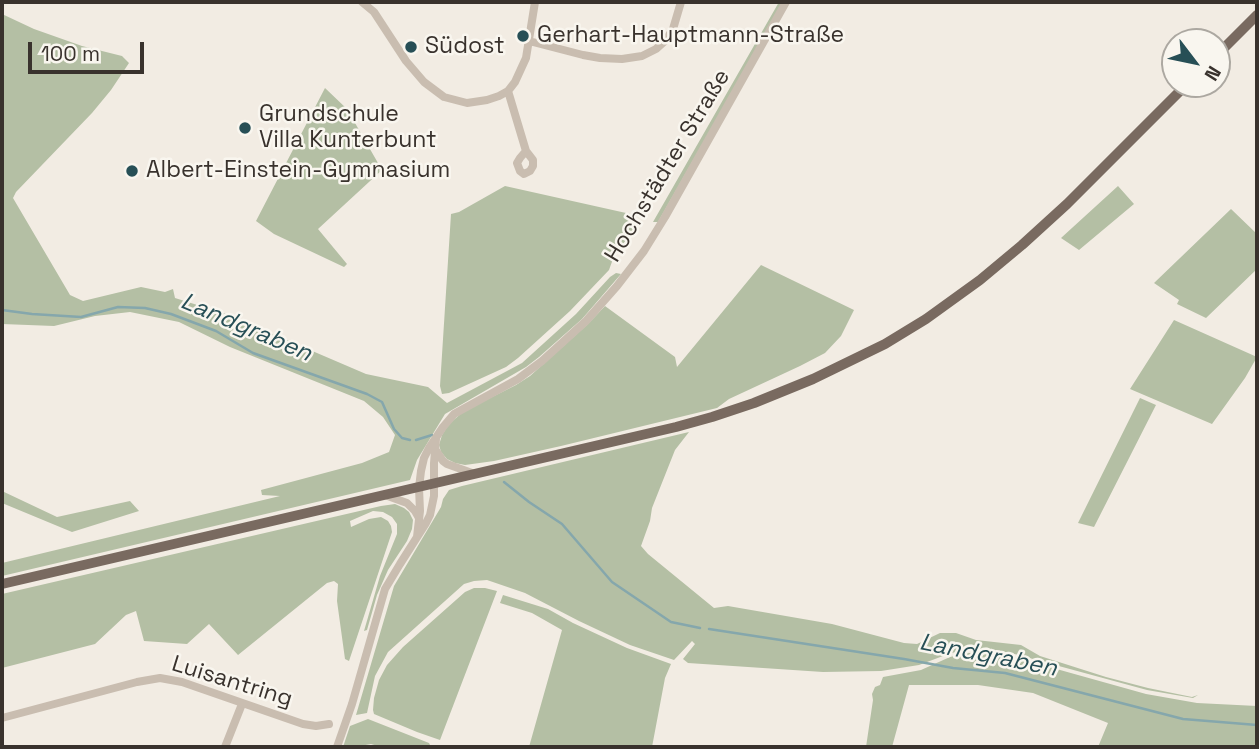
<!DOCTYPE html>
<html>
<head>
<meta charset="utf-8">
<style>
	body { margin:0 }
	#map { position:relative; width:1259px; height:749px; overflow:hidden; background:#f2ece3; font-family:"Space Grotesk",sans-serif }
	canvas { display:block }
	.frame { position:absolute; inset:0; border:4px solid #39322d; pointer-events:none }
	.north { position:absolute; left:1161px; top:28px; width:70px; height:70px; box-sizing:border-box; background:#f9f6ef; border:2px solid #aca8a1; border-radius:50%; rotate:122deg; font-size:19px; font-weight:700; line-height:28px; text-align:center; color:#39322d }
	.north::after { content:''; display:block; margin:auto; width:24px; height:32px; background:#274f56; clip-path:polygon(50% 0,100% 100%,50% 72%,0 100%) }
	.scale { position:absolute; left:28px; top:42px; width:116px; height:32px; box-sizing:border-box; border:4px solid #39322d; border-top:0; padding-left:9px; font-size:21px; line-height:24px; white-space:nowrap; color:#39322d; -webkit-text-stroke:5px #f9f6ef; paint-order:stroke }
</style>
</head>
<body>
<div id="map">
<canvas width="1259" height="749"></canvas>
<div class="frame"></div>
<div class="north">N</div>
<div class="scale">100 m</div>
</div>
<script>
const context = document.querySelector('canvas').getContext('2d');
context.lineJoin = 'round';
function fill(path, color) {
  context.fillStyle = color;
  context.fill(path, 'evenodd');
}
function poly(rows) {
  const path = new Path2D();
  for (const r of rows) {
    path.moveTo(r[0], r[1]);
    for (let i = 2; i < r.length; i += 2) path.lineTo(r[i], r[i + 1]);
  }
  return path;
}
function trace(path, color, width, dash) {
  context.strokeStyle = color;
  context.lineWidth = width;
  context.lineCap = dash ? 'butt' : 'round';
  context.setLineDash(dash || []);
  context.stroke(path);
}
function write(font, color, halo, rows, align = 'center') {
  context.font = font + ' "Space Grotesk",sans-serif';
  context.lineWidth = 5;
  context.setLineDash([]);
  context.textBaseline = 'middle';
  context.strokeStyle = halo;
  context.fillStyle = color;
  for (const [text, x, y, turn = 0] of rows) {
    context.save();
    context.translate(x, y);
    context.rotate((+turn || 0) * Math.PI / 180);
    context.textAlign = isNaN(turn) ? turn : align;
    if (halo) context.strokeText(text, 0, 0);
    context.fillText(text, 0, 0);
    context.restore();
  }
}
fill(poly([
	[779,2,783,2,658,222,653,222],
	[2,14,34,29,82,46,122,56,129,63,111,90,92,113,16,192,13,198,70,295,83,301,141,287,165,292,173,289,175,298,226,314,366,374,428,387,447,403,522,363,576,314,610,277,616,273,621,274,582,319,539,357,526,367,445,414,417,460,410,480,2,576,2,563,280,496,262,495,261,490,362,463,389,452,395,435,383,417,364,401,230,347,179,322,130,312,95,316,54,326,2,324],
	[325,88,347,109,382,170,318,229,347,264,344,267,274,234,256,221],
	[505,186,635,215,638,224,614,256,609,270,570,311,518,358,506,367,449,393,442,394,440,386,451,214,459,212],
	[1118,186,1134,204,1079,250,1061,238],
	[1231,209,1257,234,1257,269,1206,318,1177,304,1179,300,1154,283],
	[761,265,854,310,841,336,825,353,800,366,729,399,717,408,561,446,494,461,465,465,455,463,447,459,441,452,439,445,442,435,449,424,464,411,516,385,530,376,588,324,605,306,675,357,677,367],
	[1174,320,1257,357,1245,378,1212,424,1130,389],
	[1140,398,1156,405,1094,527,1078,523],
	[689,432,675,450,652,508,650,521,641,546,648,554,714,608,728,606,832,624,904,643,917,644,940,633,956,633,976,640,1021,645,1040,656,1106,677,1148,688,1192,697,1198,695,1193,698,1147,690,1011,653,991,650,969,650,951,653,919,665,881,671,823,672,688,663,683,659,695,644,692,641,674,660,630,645,579,621,525,593,487,580,474,581,464,584,388,652,375,676,367,713,356,715,394,586,441,507,443,499,449,490,462,486],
	[2,491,57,517,130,501,139,511,72,532,2,503],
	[395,504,404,508,409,512,413,520,412,529,407,541,388,570,377,595,367,630,364,631,380,576,397,534,397,524,392,517,383,512,373,511,350,521,351,527,369,519,381,517,388,521,391,526,392,532,349,661,345,659,337,601,338,584,334,581,327,583,238,655,209,624,187,644,144,641,136,611,126,615,95,644,2,668,2,594,381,506],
	[474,588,485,588,497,591,440,740,417,732,374,714,373,710,374,698,379,680,387,665,403,647,465,592],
	[503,595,548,609,573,623,627,648,671,664,665,678,652,747,529,747,562,630,532,613,500,603],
	[969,653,990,654,1010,656,1146,694,1197,703,1257,706,1257,747,1098,747,1108,723,1033,693,978,685,909,685,892,747,866,747,873,700,872,694,875,687,880,685,883,677,921,670,950,657],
	[368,719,429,743,431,747,381,747,371,744,360,746,359,747,343,747,350,726]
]), '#b4bfa4');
trace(poly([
	[2,310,32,314,81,317,118,307,145,308,171,314,216,331,253,353,367,394,382,402,394,429,402,438,410,440],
	[416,440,432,435],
	[504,482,529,502,562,524,612,582,671,622,700,628],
	[709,629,904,659,953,668,1005,673,1183,719,1257,725]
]), '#85a7ac', 2.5);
trace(poly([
	[362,2,374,12,406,61,424,82,444,97,467,103,487,100,499,96,508,91,515,82,526,58,535,2],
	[529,41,583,55,600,58,622,59,642,56,656,49,666,40,673,29,681,2],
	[508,91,526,151,533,160,533,166,530,171,524,174,520,171,517,163,520,158,526,151],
	[435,449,443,461,447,464,472,473],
	[385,495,407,503,415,511,419,518],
	[417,537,420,511,419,488,421,471,424,458,429,448,443,427,454,414,463,409,518,379,542,361,586,321,617,286,644,251,665,217,786,2],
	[2,718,137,682,160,678,182,682,303,724,316,726,329,724],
	[225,747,242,704],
	[337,747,352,704,385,589,400,564,426,523,430,515,434,496,434,463,436,439]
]), '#c9bdb0', 8);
trace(poly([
	[1217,55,1257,15],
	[2,584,676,427,712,417,754,403,813,379,885,344,926,319,980,280,1022,245,1067,204,1187,84]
]), '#796a60', 10);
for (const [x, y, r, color] of [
	[523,36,7,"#274f56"],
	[411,47,7,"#274f56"],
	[245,128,7,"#274f56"],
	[132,171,7,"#274f56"]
]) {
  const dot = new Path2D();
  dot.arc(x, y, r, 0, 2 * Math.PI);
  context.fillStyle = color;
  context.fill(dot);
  trace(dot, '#f9f6ef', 2.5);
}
write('23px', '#39322d', '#f9f6ef', [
	["Gerhart-Hauptmann-Straße",537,36],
	["Südost",425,47],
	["Grundschule",259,115],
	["Villa Kunterbunt",259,141],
	["Albert-Einstein-Gymnasium",146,171]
], 'left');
write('23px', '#39322d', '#f9f6ef', [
	["Hochstädter Straße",668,166,-59],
	["Luisantring",232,682,17]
]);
write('italic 24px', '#274f56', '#f9f6ef', [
	["Landgraben",246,328,23],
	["Landgraben",988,656,11]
]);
</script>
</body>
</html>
